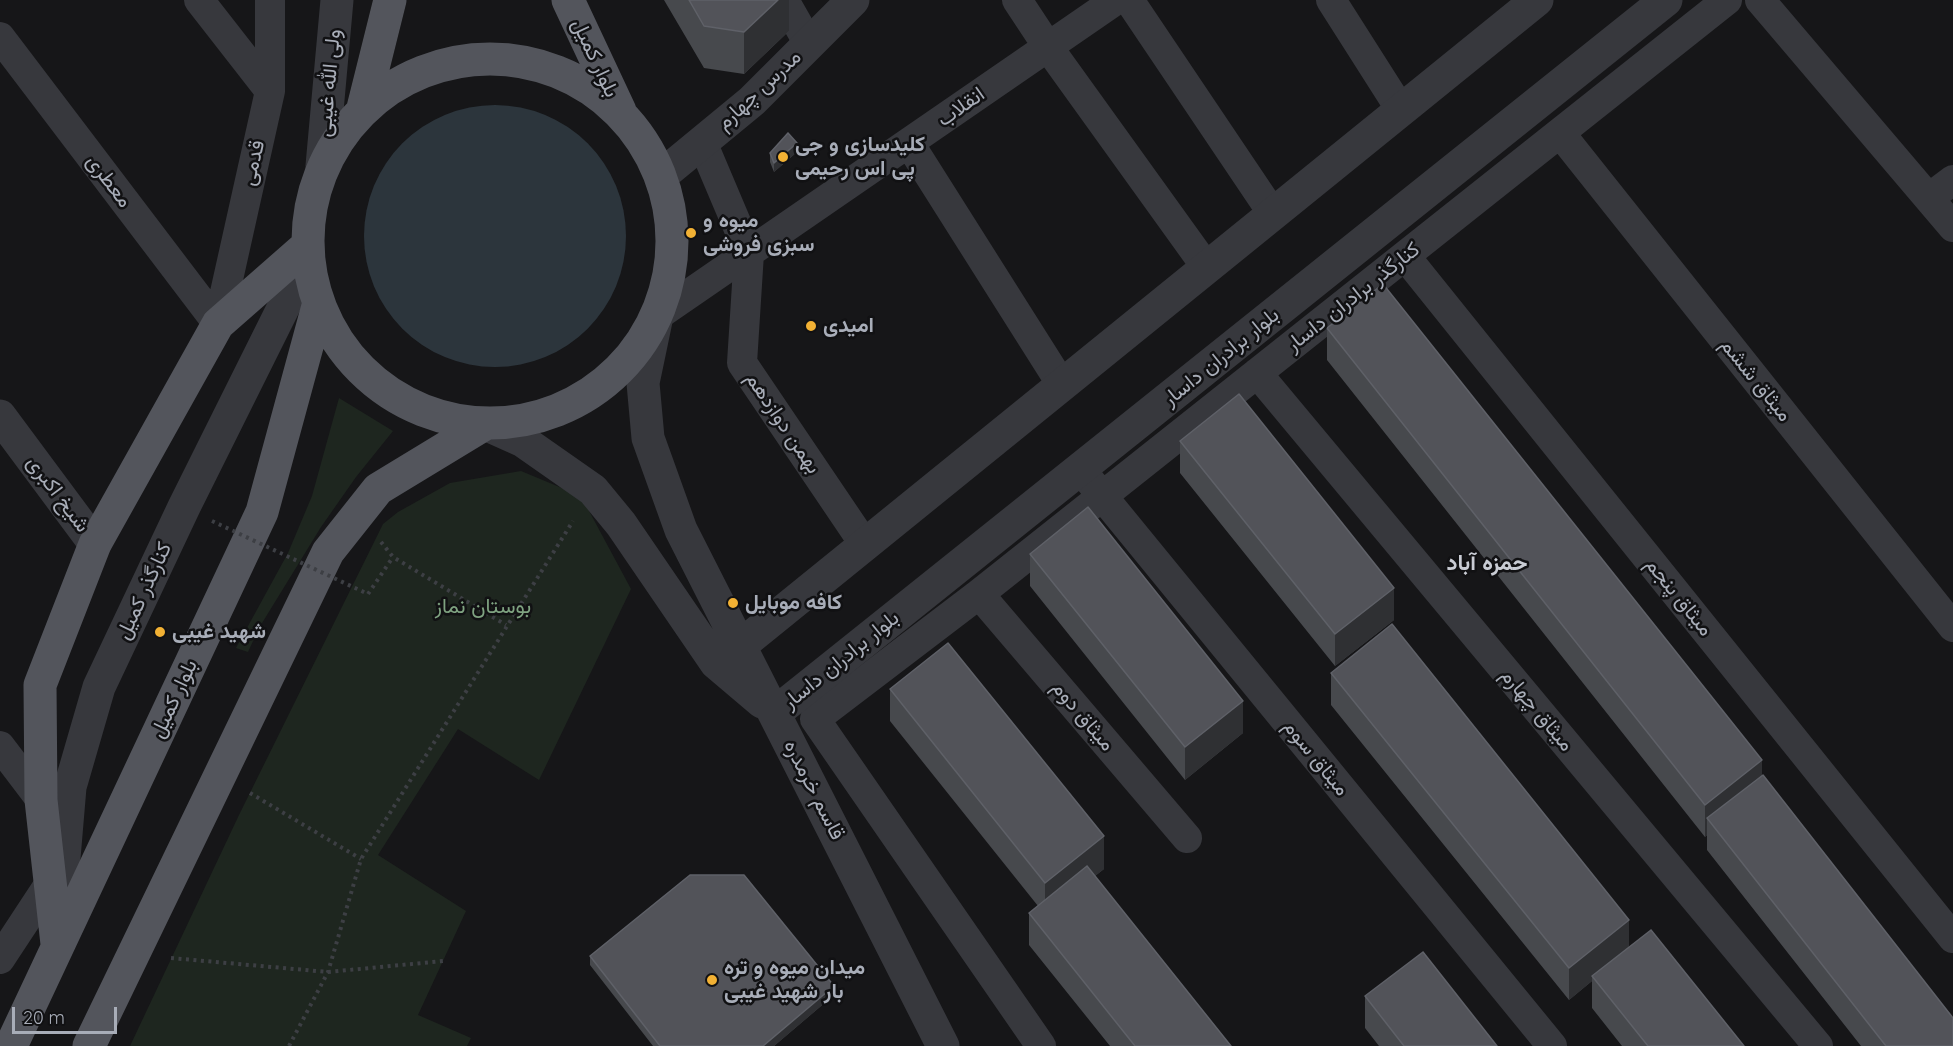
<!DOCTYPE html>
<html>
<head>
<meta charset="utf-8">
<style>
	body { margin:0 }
	#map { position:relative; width:1953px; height:1046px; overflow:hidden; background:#161618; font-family:Quicksand,sans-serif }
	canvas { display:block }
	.scale { position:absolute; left:12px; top:1007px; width:105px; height:27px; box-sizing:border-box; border:3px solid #a8adb8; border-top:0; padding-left:8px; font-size:18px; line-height:21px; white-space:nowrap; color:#a8adb8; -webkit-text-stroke:4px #111113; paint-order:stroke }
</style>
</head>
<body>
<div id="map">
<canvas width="1953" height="1046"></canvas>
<div class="scale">20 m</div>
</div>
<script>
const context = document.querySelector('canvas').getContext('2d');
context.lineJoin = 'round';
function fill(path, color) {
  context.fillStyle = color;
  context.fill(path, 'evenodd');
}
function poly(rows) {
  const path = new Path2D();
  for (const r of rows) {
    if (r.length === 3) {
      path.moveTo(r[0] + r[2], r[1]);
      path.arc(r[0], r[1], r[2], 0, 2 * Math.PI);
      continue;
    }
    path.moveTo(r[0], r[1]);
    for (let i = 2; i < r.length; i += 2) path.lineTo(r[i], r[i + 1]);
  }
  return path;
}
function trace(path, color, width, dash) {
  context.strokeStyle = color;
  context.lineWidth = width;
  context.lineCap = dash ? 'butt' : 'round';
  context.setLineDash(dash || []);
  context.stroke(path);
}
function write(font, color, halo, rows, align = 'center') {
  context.font = font + ' Quicksand,Vazirmatn,sans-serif';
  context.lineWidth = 5;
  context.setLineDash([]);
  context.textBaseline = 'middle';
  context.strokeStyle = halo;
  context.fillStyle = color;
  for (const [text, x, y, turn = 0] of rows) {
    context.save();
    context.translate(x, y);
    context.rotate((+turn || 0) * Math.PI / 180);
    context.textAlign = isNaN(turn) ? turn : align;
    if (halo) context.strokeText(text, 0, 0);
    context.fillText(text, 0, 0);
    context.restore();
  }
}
fill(poly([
	[339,398,393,431,356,477,321,527,259,628,248,652,236,648,288,553,312,496],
	[521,471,581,496,631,589,539,780,458,729,378,855,466,911,418,1015,471,1038,467,1046,130,1046,239,815,383,524,398,512,450,483]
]), '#1e261f');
fill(poly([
	[495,236,131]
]), '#2c353c');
trace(poly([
	[381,542,393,557,506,625],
	[368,594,393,557],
	[250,793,361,859],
	[171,958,328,972,443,961],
	[289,1046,328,972,361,859,573,521]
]), '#3d3f44', 4, [3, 4.5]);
trace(poly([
	[199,0,270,91],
	[784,0,809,44],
	[1017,0,1048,47,1207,268],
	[1129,0,1273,214],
	[1331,0,1401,110],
	[1760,0,1953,227],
	[0,37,218,324],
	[1560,133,1953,627],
	[702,142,749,253,742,363,865,545],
	[909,143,1062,385],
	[1929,198,1953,180],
	[1405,256,1953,938],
	[657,316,1116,0],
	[218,324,270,91,270,0],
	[1257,373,1818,1046],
	[1090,481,1552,1046],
	[979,594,1187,838],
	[815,719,979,594,1727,0],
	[815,719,1041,1046],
	[0,746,41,800],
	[0,959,50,883]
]), '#37383d', 30);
trace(poly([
	[322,166,337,0],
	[661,176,752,101,853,0],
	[657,316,643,383,648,438,681,530,943,1046],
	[0,416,95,544],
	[485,424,523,441,593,490,621,524,716,663,762,702],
	[740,646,1537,0],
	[775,713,1666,0],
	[60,905,70,787,99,687,184,507,307,260]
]), '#37383d', 33);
trace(poly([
	[568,0,620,111],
	[490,241,182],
	[363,108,390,0],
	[57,944,41,800,40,685,95,544,218,324,308,245],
	[11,1046,262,512,318,306],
	[89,1046,328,552,378,489,485,424]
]), '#53555c', 33);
trace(poly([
	[212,521,368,594]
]), '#3d3f44', 4, [3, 4.5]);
fill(poly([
	[664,0,789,0,789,31,744,74,704,68],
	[797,152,774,172,770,162,770,153],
	[1327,328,1762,775,1953,1046,1861,1046,1707,850,1707,835,1705,837,1327,360],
	[1180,441,1394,620,1335,666,1180,473],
	[1030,554,1243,733,1185,780,1030,586],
	[1331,673,1629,947,1744,1046,1622,1046,1592,1008,1592,981,1569,1000,1331,705],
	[890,689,1104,869,1095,876,1231,1046,1110,1046,1029,945,1029,913,1038,906,890,721],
	[590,956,834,995,774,1046,653,1046,590,965],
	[1365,996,1497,1046,1379,1046,1365,1028]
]), '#47494d');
fill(poly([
	[778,0,789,0,789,31,744,74,744,32],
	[797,143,797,152,774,172,774,163],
	[1394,588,1394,620,1335,666,1335,634],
	[1243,701,1243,733,1185,780,1185,747],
	[1762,760,1762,792,1707,818,1707,835,1705,837,1705,805],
	[1104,836,1104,869,1045,915,1045,883],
	[1629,920,1629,952,1592,976,1592,981,1569,1000,1569,968],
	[834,986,834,995,774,1046,763,1046]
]), '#2f3033');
const building = poly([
	[689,0,778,0,744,32,704,26,689,0],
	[788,133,797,143,774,163,770,153,788,133],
	[1383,284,1762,760,1705,805,1327,328,1383,284],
	[1239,394,1394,588,1335,634,1180,441,1239,394],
	[1088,507,1243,701,1185,747,1030,554,1088,507],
	[1392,624,1629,920,1569,968,1331,673,1392,624],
	[948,643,1104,836,1045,883,890,689,948,643],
	[1763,775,1953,1018,1953,1046,1886,1046,1707,818,1763,775],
	[1087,866,1231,1046,1135,1046,1029,913,1087,866],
	[690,875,744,875,834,986,763,1046,660,1046,590,956,690,875],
	[1651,930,1744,1046,1648,1046,1592,976,1651,930],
	[1423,952,1497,1046,1404,1046,1365,996,1423,952]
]);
fill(building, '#525359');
trace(building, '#5f6168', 1.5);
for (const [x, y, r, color] of [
	[783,157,6,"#f2b134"],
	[691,233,6,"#f2b134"],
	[811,326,6,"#f2b134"],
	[733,603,6,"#f2b134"],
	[160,632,6,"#f2b134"],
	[712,980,6,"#f2b134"]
]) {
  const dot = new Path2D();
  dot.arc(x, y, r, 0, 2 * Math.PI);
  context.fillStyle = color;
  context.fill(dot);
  trace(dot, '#111113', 2);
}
write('21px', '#a8adb8', '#111113', [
	["بلوار کمیل",595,58,65],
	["ولی الله غیبی",329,83,-85],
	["مدرس چهارم",759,90,-43],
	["انقلاب",961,107,-35],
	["قدمی",253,163,-77],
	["معطری",109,181,53],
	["کنارگذر برادران داسار",1353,297,-38],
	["بلوار برادران داسار",1221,357,-39],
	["میثاق ششم",1756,380,51],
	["بهمن دوازدهم",783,423,56],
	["شیخ اکبری",58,494,53],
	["کنارگذر کمیل",144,591,-65],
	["میثاق پنجم",1679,597,51],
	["بلوار برادران داسار",841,660,-39],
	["بلوار کمیل",174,699,-65],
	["میثاق چهارم",1537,710,50],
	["میثاق دوم",1083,716,50],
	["میثاق سوم",1316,758,51],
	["قاسم خرمدره",814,790,63]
]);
write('bold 21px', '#a8adb8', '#111113', [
	["کلیدسازی و جی",795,145],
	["پی اس رحیمی",795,169],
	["میوه و",703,221],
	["سبزی فروشی",703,245],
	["امیدی",823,326],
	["کافه موبایل",745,603],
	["شهید غیبی",172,632],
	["میدان میوه و تره",724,968],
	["بار شهید غیبی",724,992]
], 'left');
write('21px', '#7fa381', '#111113', [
	["بوستان نماز",483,607]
]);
write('bold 22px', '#c9ccd4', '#111113', [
	["حمزه آباد",1487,563]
]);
</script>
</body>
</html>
